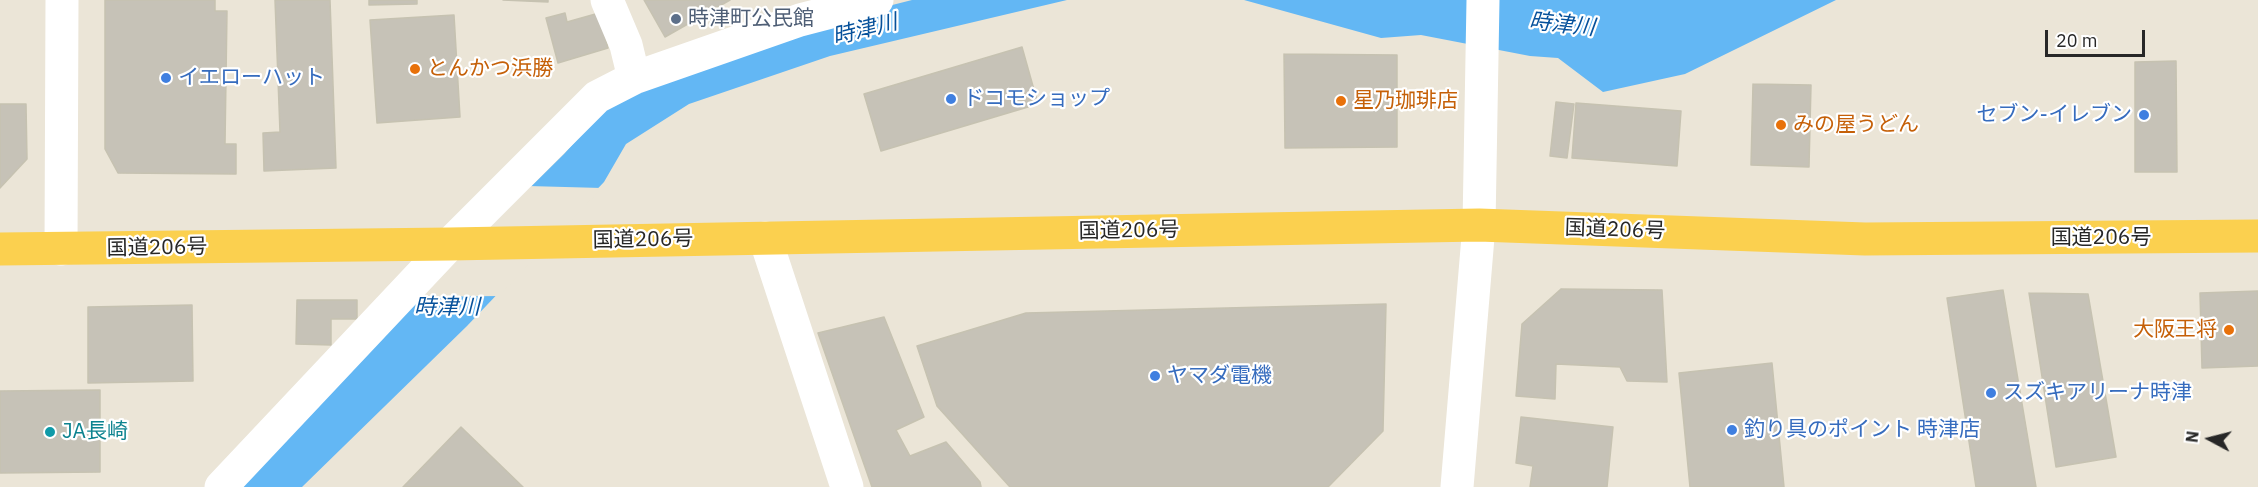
<!DOCTYPE html>
<html>
<head>
<meta charset="utf-8">
<style>
	body { margin:0 }
	#map { position:relative; width:2258px; height:487px; overflow:hidden; background:#ebe5d7; font-family:"IBM Plex Sans",sans-serif }
	canvas { display:block }
	.north { position:absolute; left:2180px; top:409px; width:60px; height:60px; -webkit-text-stroke:4px #fff; paint-order:stroke; rotate:277deg; font-size:16px; font-weight:700; line-height:24px; text-align:center; color:#272727 }
	.north::after { content:''; display:block; margin:auto; width:21px; height:27px; background:#272727; clip-path:polygon(50% 0,100% 100%,50% 72%,0 100%) }
	.scale { position:absolute; left:2045px; top:30px; width:100px; height:27px; box-sizing:border-box; border:3px solid #272727; border-top:0; padding-left:8px; font-size:18px; line-height:21px; white-space:nowrap; color:#272727; -webkit-text-stroke:4px #fff; paint-order:stroke }
</style>
</head>
<body>
<div id="map">
<canvas width="2258" height="487"></canvas>
<div class="north">N</div>
<div class="scale">20 m</div>
</div>
<script>
const context = document.querySelector('canvas').getContext('2d');
context.lineJoin = 'round';
function fill(path, color) {
  context.fillStyle = color;
  context.fill(path, 'evenodd');
}
function poly(rows) {
  const path = new Path2D();
  for (const r of rows) {
    path.moveTo(r[0], r[1]);
    for (let i = 2; i < r.length; i += 2) path.lineTo(r[i], r[i + 1]);
  }
  return path;
}
function trace(path, color, width, dash) {
  context.strokeStyle = color;
  context.lineWidth = width;
  context.lineCap = dash ? 'butt' : 'round';
  context.setLineDash(dash || []);
  context.stroke(path);
}
function write(font, color, halo, rows, align = 'center') {
  context.font = font + ' "IBM Plex Sans","Noto Sans JP",sans-serif';
  context.lineWidth = 4.5;
  context.setLineDash([]);
  context.textBaseline = 'middle';
  context.strokeStyle = halo;
  context.fillStyle = color;
  for (const [text, x, y, turn = 0] of rows) {
    context.save();
    context.translate(x, y);
    context.rotate((+turn || 0) * Math.PI / 180);
    context.textAlign = isNaN(turn) ? turn : align;
    if (halo) context.strokeText(text, 0, 0);
    context.fillText(text, 0, 0);
    context.restore();
  }
}
fill(poly([
	[912,0,1067,0,830,56,689,104,626,144,604,182,467,326,302,487,237,487,419,297,564,154,606,107,644,86,849,16],
	[1244,0,1836,0,1685,74,1603,92,1558,58,1530,56,1421,35,1381,38]
]), '#63b7f4');
fill(poly([
	[528,186,602,188,499,296,415,297]
]), '#ebe5d7');
const building = poly([
	[105,0,215,0,215,11,227,11,225,144,236,144,236,174,118,173,105,149,105,0],
	[275,0,330,0,336,168,264,171,263,133,280,132,275,0],
	[369,0,417,0,417,4,369,5,369,0],
	[503,0,548,0,548,2,503,0],
	[644,0,730,0,665,37,644,0],
	[565,13,567,22,599,13,608,48,558,63,546,18,565,13],
	[454,15,460,117,377,123,370,20,454,15],
	[1022,47,1038,104,881,151,864,94,1022,47],
	[1284,54,1397,55,1397,147,1285,148,1284,54],
	[2176,61,2177,172,2135,172,2135,62,2176,61],
	[1753,84,1811,85,1809,167,1751,165,1753,84],
	[1556,102,1574,104,1567,158,1550,156,1556,102],
	[1576,103,1681,111,1677,166,1572,158,1576,103],
	[0,104,26,104,27,159,0,188,0,104],
	[1561,289,1662,290,1667,382,1627,381,1620,367,1556,364,1555,399,1516,396,1522,324,1561,289],
	[2003,290,2036,487,1976,487,1947,298,2003,290],
	[2258,291,2258,366,2202,368,2200,293,2258,291],
	[2029,293,2088,294,2116,457,2056,467,2029,293],
	[297,300,357,300,357,319,331,319,331,345,296,344,297,300],
	[1386,304,1383,431,1328,487,1010,487,937,406,917,346,1026,313,1386,304],
	[192,305,193,381,88,383,88,307,192,305],
	[884,317,924,417,896,430,910,456,946,442,980,482,981,487,872,487,818,333,884,317],
	[1772,363,1784,487,1690,487,1679,373,1772,363],
	[100,390,100,472,0,473,0,391,100,390],
	[1521,417,1613,427,1607,487,1530,487,1533,466,1516,463,1521,417],
	[461,427,523,487,403,487,461,427]
]);
fill(building, '#c6c2b7');
trace(building, '#c6c2b1', 1.5);
trace(poly([
	[634,78,800,20,877,0],
	[765,238,847,487],
	[221,487,450,244,597,97,634,78,626,45,607,0]
]), '#fff', 33);
trace(poly([
	[61,249,62,0],
	[1457,487,1479,225,1483,0]
]), '#fff', 33);
trace(poly([
	[0,249,450,244,1479,225,1865,239,2258,236]
]), '#fbd04f', 33);
for (const [x, y, r, color] of [
	[676,19,6,"#5c6f8a"],
	[415,69,6,"#e8710a"],
	[166,78,6,"#3f7fe0"],
	[951,99,6,"#3f7fe0"],
	[1341,101,6,"#e8710a"],
	[2144,115,6,"#3f7fe0"],
	[1781,125,6,"#e8710a"],
	[2229,330,6,"#e8710a"],
	[1155,376,6,"#3f7fe0"],
	[1991,393,6,"#3f7fe0"],
	[1732,430,6,"#3f7fe0"],
	[50,432,6,"#0f9aa8"]
]) {
  const dot = new Path2D();
  dot.arc(x, y, r, 0, 2 * Math.PI);
  context.fillStyle = color;
  context.fill(dot);
  trace(dot, '#fff', 2);
}
write('21px', '#4e5e75', '#fff', [
	["時津町公民館",688,19]
], 'left');
write('21px', '#c56008', '#fff', [
	["とんかつ浜勝",427,69],
	["星乃珈琲店",1353,101],
	["みの屋うどん",1793,125],
	["大阪王将",2217,330,"right"]
], 'left');
write('21px', '#366cbe', '#fff', [
	["イエローハット",178,78],
	["ドコモショップ",963,99],
	["セブン-イレブン",2132,115,"right"],
	["ヤマダ電機",1167,376],
	["スズキアリーナ時津",2003,393],
	["釣り具のポイント 時津店",1744,430]
], 'left');
write('21px', '#272727', '#fff', [
	["国道206号",1615,230,2],
	["国道206号",1129,231,-1],
	["国道206号",2101,238],
	["国道206号",643,240,-1],
	["国道206号",157,248,-1]
]);
write('21px', '#0d838f', '#fff', [
	["JA長崎",62,432]
], 'left');
write('italic 22px', '#06519b', '#fff', [
	["時津川",1562,25,6],
	["時津川",865,30,-14],
	["時津川",447,308]
]);
</script>
</body>
</html>
